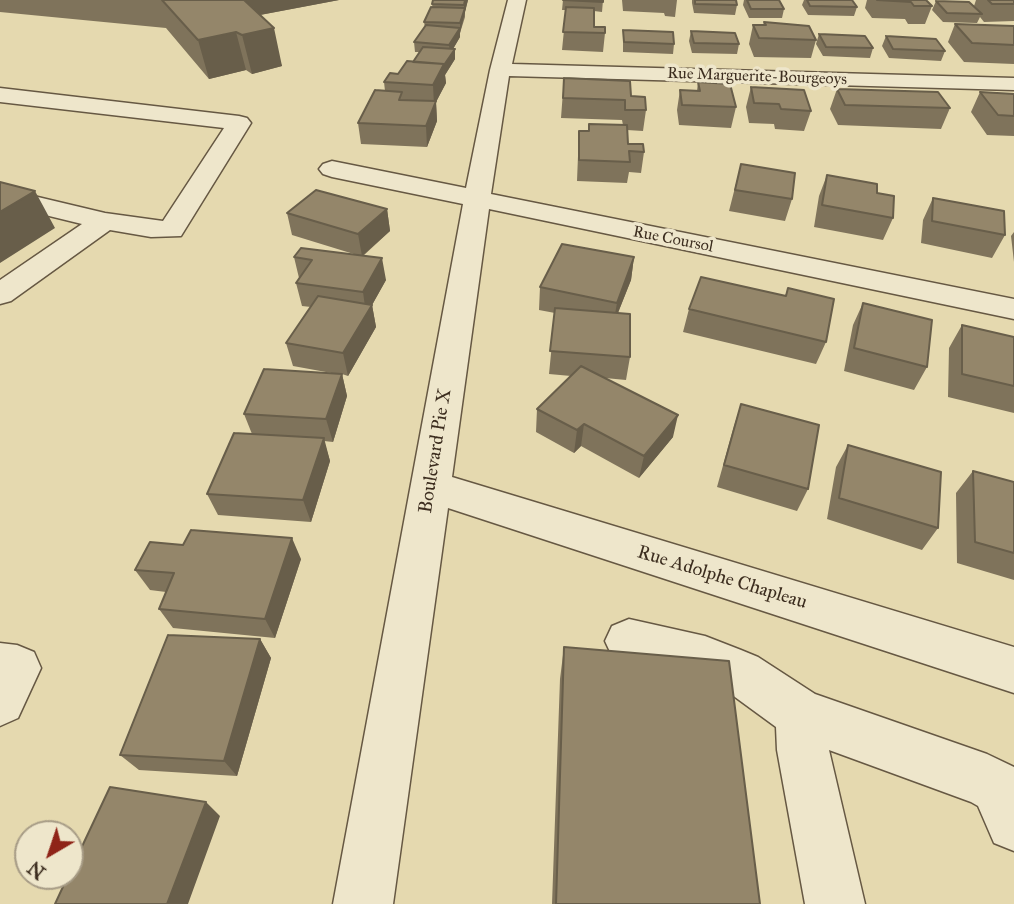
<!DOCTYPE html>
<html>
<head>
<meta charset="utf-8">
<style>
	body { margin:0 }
	#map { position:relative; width:1014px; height:904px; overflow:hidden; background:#e5d9af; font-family:"IM FELL Great Primer",serif }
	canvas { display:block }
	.north { position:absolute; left:14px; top:820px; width:70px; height:70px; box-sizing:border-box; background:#eee6cb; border:2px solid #a79c86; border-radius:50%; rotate:219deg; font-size:19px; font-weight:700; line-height:28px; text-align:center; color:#3c2d1f }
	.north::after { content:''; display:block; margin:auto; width:24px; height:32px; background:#8f2418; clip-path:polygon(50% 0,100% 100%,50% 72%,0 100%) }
</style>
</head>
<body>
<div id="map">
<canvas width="1014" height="904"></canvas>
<div class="north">N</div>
</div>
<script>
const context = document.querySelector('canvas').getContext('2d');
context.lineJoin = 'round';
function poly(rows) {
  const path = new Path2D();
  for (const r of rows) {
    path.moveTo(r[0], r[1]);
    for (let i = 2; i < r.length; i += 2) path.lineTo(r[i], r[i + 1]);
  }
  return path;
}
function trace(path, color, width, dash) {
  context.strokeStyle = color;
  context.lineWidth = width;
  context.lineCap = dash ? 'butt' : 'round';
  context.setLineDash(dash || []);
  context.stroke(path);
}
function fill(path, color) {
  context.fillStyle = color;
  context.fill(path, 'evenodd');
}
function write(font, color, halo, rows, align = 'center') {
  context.font = font + ' "IM FELL Great Primer",serif';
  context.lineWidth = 7;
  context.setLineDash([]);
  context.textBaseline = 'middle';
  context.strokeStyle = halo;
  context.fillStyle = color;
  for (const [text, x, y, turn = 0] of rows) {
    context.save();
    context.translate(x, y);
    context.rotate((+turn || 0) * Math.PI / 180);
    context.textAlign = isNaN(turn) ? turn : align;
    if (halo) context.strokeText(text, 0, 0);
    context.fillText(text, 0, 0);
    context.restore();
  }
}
const minor = poly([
	[508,0,526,0,512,64,1014,78,1014,90,509,76,491,194,1014,299,1014,319,489,209,452,477,1014,647,1014,693,448,508,393,904,333,904,463,204,332,177,323,174,319,169,323,164,332,161,466,188,490,70,508,0],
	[0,88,239,116,247,118,251,123,181,236,151,237,110,230,11,301,0,304,0,280,82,224,0,204,0,188,105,213,163,221,224,128,0,102,0,88],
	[629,619,705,636,741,650,758,657,815,694,987,754,1014,767,1014,851,994,843,978,806,971,802,829,750,865,904,805,904,777,750,776,727,724,689,612,656,605,641,612,626,629,619],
	[0,643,17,645,34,652,41,668,18,718,0,726,0,643]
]);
trace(minor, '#665843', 3);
fill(minor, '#eee6cb');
fill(poly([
	[0,0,339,0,260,15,282,66,252,74,246,70,209,79,166,28,0,12],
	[433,0,468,0,465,11,465,17,460,33,460,37,453,49,455,59,445,75,446,83,436,102,437,121,427,147,361,144,358,123,385,91,384,82,398,74,413,62,420,52,415,52,414,42,425,28,424,22,432,7],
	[563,0,603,0,602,12,594,11,594,27,605,33,603,52,562,50,566,10,562,10],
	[622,0,677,0,675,17,665,16,664,13,623,11],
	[692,0,736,0,737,5,735,15,694,13,692,3],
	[744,0,779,0,784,9,782,18,749,18,743,5],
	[804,0,852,0,857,7,854,16,808,15,802,5],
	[867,0,926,0,932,6,925,24,908,24,905,19,872,18,865,8],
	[976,0,1014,0,1014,21,984,22,980,17,977,23,943,22,932,10,936,1,974,6],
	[764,22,816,40,811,58,754,57,749,44,753,25,763,25],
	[955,24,1014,26,1014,64,964,62,948,42],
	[623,30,674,44,673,54,623,52],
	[691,31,739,44,737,54,692,53,689,41],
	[819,34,873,48,870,58,823,56,816,44],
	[886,36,945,51,941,61,889,58,882,46],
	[564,78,631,96,646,110,643,131,627,130,628,144,644,152,641,173,629,172,627,183,577,181,579,131,588,131,623,125,622,120,561,118],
	[698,82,736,107,731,128,679,125,677,110,680,90,697,91],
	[751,87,811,111,804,131,775,129,774,124,749,123,746,107],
	[837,89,950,108,941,129,838,125,830,109],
	[980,92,1014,94,1014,136,987,135,971,112],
	[741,164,792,199,785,221,729,211],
	[827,175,877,193,893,218,883,240,814,227,819,196],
	[933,198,1005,235,992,258,921,243,923,220],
	[387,209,390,231,363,256,386,280,372,305,376,327,348,376,342,374,347,396,333,442,324,441,330,461,311,522,218,515,207,494,252,434,244,414,337,374,293,366,286,343,311,307,302,306,296,283,299,278,294,257,357,255,292,235,287,213],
	[1014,232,1014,262,1011,236],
	[634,257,631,280,618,313,630,357,626,380,605,378,673,437,639,478,581,446,574,453,536,432,537,409,571,376,549,374,555,313,539,310,540,287],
	[788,288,826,342,816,364,683,332,689,309,786,296],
	[863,303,927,367,914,390,844,371,853,325],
	[962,325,1014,337,1014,413,948,397,949,348],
	[741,404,808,489,797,511,717,487,734,426],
	[848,445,938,528,922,550,827,519,836,467],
	[973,471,1014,482,1014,580,957,563,956,493],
	[301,559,275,638,173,628,159,609,166,592,150,590,135,570],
	[260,639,271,658,237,776,139,770,120,755],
	[564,647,760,904,552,904,560,679]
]), '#7f735b');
fill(poly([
	[235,0,339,0,249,17],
	[465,0,468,0,460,33,460,23,464,11,464,5],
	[274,28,282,66,252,74,242,35],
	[460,28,460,37,450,54,449,45],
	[236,32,246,70,209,79,198,40],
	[455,49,455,59,445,75,446,83,436,102,437,121,427,147,426,126,434,105,433,85,444,64],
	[35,191,55,228,0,263,0,212],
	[387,209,390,231,362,256,358,234],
	[634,257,631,280,613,325,617,303],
	[382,258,386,280,372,305,376,327,348,376,343,353,366,314,363,292],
	[342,374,347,396,333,442,326,419],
	[678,415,673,437,639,478,644,456],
	[584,424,581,446,574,453,577,430],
	[324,438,330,461,311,522,303,500],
	[292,538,301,559,275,638,265,619],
	[260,639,271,658,237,776,224,761],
	[206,802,220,816,188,904,167,904]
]), '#685e4a');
const building = poly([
	[162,0,244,0,274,28,242,35,236,32,198,40,162,0],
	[433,0,465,0,464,5,432,4,433,0],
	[563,0,603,0,603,2,563,0],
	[695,0,736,0,737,5,695,4,695,0],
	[747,0,779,0,784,9,751,9,747,0],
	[807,0,852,0,857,7,810,6,807,0],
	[877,0,926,0,932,6,914,6,911,2,877,0],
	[988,0,1014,0,1014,4,992,4,988,0],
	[936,1,969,2,982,14,947,13,936,1],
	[431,7,465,8,460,23,424,22,431,7],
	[566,7,594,8,594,27,605,27,605,33,563,32,566,7],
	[764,22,809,26,816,40,759,38,753,25,766,25,764,22],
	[955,24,1014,26,1014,45,972,43,955,24],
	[426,25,460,28,449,45,414,42,426,25],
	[623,30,673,32,674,44,624,42,623,30],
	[691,31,735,33,739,44,694,43,691,31],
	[819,34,865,36,873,48,826,47,819,34],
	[886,36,936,39,945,51,893,49,886,36],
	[423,47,455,49,444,65,444,64,413,62,423,47],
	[407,61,444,64,433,85,384,82,390,73,398,74,407,61],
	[564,78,630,81,631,96,645,97,646,110,625,110,625,100,563,98,564,78],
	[698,82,730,84,736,107,682,105,680,90,700,91,698,82],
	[751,87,804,90,811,111,781,109,779,104,754,103,751,87],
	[837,89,938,92,950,108,845,105,837,89],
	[375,90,402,92,399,100,436,101,426,126,358,123,375,90],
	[980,92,1014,94,1014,116,998,115,980,92],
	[589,124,627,125,628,144,643,144,644,152,629,151,630,162,579,160,579,131,589,131,589,124],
	[741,164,795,173,792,199,735,190,741,164],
	[827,175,877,184,877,193,894,196,893,218,822,205,827,175],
	[0,182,35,191,0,212,0,182],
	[316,190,387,209,358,234,287,213,316,190],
	[933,198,1004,211,1005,235,932,221,933,198],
	[562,244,634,257,617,303,540,287,562,244],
	[301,248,382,258,363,292,296,283,312,260,294,257,301,248],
	[701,277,786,296,788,288,834,299,826,342,689,309,701,277],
	[318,296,372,305,343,353,286,343,318,296],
	[863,303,932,320,927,367,854,348,863,303],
	[555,308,630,314,630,357,550,351,555,308],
	[962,325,1014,337,1014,386,962,374,962,325],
	[581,366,678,415,644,456,584,424,577,430,537,409,581,366],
	[264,369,342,374,326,419,244,414,264,369],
	[741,404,819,425,808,489,724,465,741,404],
	[234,433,324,438,303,500,207,494,234,433],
	[848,445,941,472,938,528,839,498,848,445],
	[973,471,1014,482,1014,553,975,542,973,471],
	[191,530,292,538,265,619,159,609,174,573,135,570,150,542,183,545,191,530],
	[168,635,260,639,224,761,120,755,168,635],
	[564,647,729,661,760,904,556,904,564,647],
	[110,787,206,802,167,904,55,904,68,876,70,876,70,872,110,787]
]);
fill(building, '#94866a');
trace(building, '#685e4a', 2);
write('16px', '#3c2d1f', '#eee6cb', [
	["Rue Marguerite-Bourgeoys",757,77,2],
	["Rue Coursol",673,240,11]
]);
write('19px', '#3c2d1f', '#eee6cb', [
	["Boulevard Pie X",436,451,-81],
	["Rue Adolphe Chapleau",722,578,17]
]);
</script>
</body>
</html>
